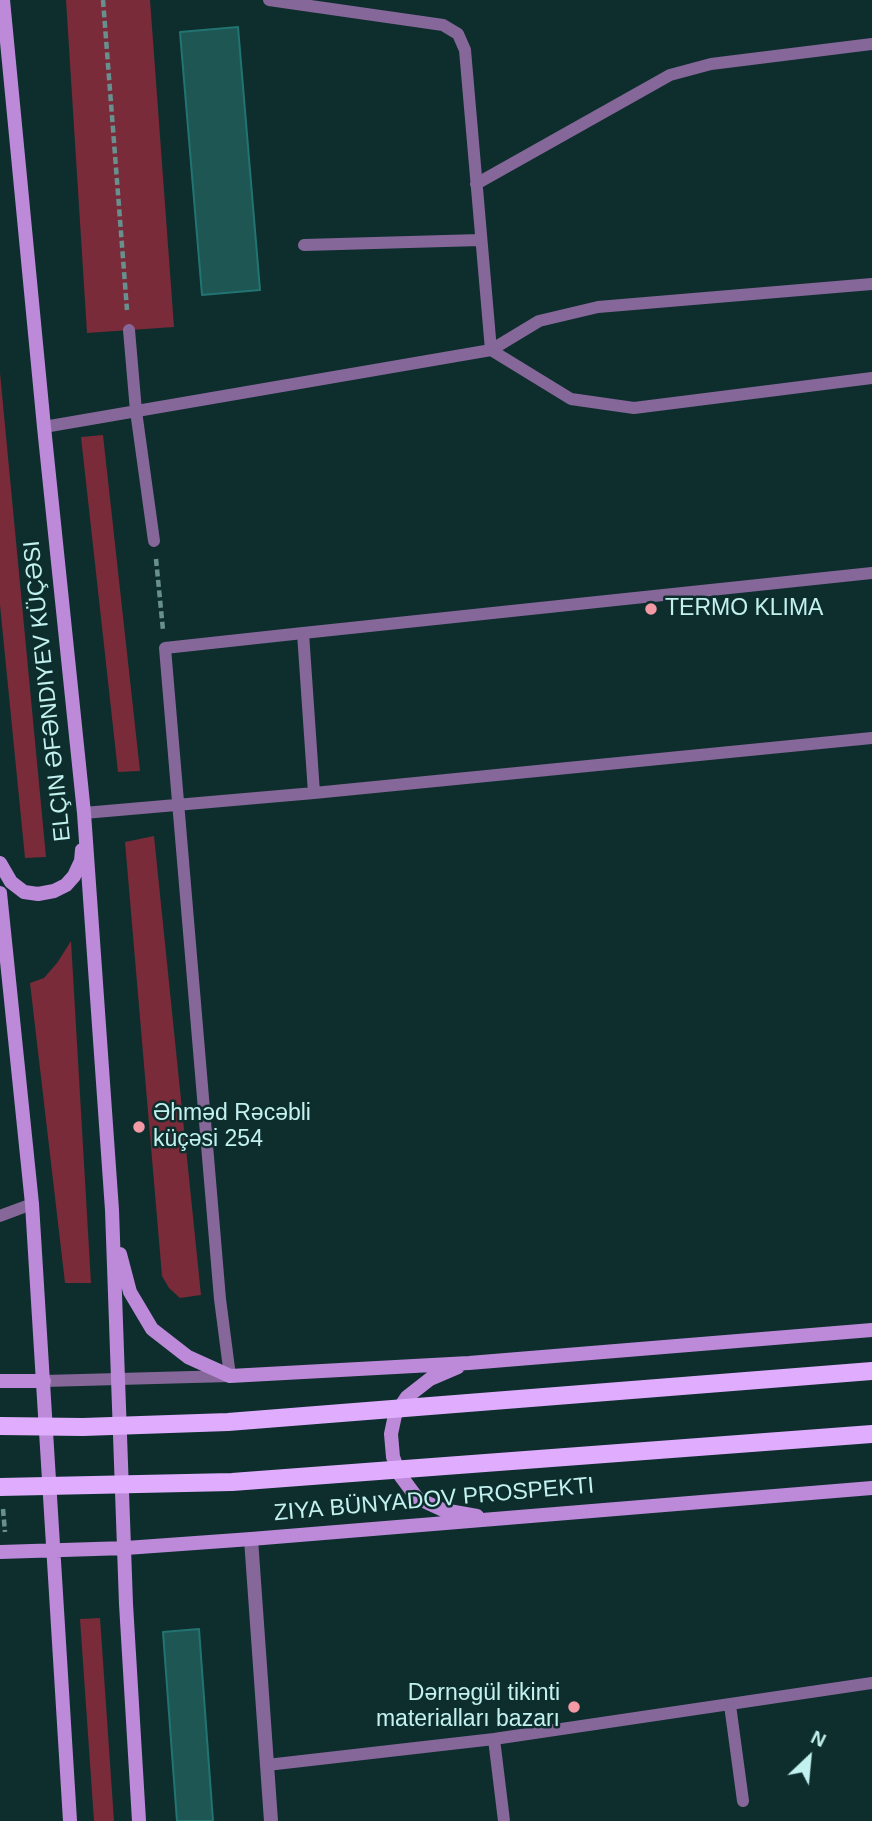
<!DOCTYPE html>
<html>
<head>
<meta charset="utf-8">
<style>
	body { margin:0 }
	#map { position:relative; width:872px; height:1821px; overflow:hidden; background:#0d2e2d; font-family:Arial,sans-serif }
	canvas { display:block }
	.north { position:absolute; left:774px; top:1723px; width:70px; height:70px; -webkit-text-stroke:5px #0d2e2d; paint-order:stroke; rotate:26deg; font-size:19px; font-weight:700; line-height:28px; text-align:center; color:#c2f1ef }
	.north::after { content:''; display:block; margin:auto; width:24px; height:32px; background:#c2f1ef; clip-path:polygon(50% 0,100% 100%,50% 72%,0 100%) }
</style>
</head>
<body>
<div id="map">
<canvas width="872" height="1821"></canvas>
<div class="north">N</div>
</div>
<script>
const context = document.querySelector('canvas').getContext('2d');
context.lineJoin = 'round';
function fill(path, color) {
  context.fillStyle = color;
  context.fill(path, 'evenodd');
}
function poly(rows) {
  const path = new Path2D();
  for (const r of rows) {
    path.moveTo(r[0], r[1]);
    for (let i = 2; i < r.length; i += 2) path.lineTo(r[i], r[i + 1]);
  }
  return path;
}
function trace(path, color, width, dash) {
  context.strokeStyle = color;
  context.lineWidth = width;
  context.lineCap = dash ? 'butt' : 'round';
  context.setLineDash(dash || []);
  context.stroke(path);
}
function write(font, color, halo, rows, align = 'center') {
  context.font = font + ' Arial,sans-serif';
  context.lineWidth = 5;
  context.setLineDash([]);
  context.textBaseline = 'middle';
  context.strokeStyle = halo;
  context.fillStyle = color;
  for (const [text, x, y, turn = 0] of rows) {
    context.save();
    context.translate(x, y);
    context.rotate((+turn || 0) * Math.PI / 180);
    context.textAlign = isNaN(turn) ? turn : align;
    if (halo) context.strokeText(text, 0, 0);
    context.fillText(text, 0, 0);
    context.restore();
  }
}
fill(poly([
	[66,0,150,0,174,327,87,333],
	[0,373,46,857,25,858,0,605],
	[103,435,140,771,118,772,81,437],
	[154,836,201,1295,180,1298,169,1288,162,1276,125,842],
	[71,941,91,1283,65,1283,30,983,44,978,57,963],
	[100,1618,114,1821,94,1821,80,1619]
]), '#792b39');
const building = poly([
	[238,27,260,290,202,295,180,32,238,27],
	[199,1629,213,1821,177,1821,163,1632,199,1629]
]);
fill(building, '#1e5654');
trace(building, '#227472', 2);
trace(poly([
	[103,0,127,310],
	[156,559,163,630],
	[3,1509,5,1532]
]), '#68908f', 4.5, [7, 3.5]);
trace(poly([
	[476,184,670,75,711,64,872,44],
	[304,245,480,240],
	[872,284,598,307,539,321,491,350,571,399,634,408,872,378],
	[129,330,136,411,154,541],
	[44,427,491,350,465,50,458,34,443,25,269,0],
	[314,793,303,633,872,573],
	[84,813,314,793,872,738],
	[0,1216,32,1204],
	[44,1381,230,1376,220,1299,165,648,303,633],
	[730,1705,743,1801],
	[494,1739,504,1821],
	[267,1765,494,1739,872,1683]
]), '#866799', 12);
trace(poly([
	[251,1539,271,1821]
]), '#866799', 14);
trace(poly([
	[3,0,44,427,84,813,112,1210,126,1604,139,1821],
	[0,863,11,882,24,892,38,894,54,891,66,885,74,876,81,861,82,850],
	[0,893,32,1204,70,1821],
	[120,1254,130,1292,152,1329,188,1357,230,1376,469,1363,872,1330],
	[458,1367,430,1379,407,1397,395,1415,391,1434,393,1457,400,1475,417,1498,443,1510,477,1516],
	[0,1381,44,1381],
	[0,1552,126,1548,251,1539,872,1488]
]), '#bc8ad9', 14);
trace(poly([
	[0,1426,83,1427,228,1422,872,1371],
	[0,1487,232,1482,872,1434]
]), '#dfacfe', 18);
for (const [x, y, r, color] of [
	[651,609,7,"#f49aa4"],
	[139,1127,7,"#f49aa4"],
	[574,1707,7,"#f49aa4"]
]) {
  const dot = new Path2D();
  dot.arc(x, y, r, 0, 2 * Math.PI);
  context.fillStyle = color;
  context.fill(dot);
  trace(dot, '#0d2e2d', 2.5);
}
write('23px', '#c2f1ef', '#0d2e2d', [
	["TERMO KLIMA",665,609],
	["Əhməd Rəcəbli",153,1114],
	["küçəsi 254",153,1140],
	["Dərnəgül tikinti",560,1694,"right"],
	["materialları bazarı",560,1720,"right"]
], 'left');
write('23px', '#c2f1ef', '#0d2e2d', [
	["ELÇIN ƏFƏNDIYEV KÜÇƏSI",48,691,-96],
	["ZIYA BÜNYADOV PROSPEKTI",434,1500,-5]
]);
</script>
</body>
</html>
